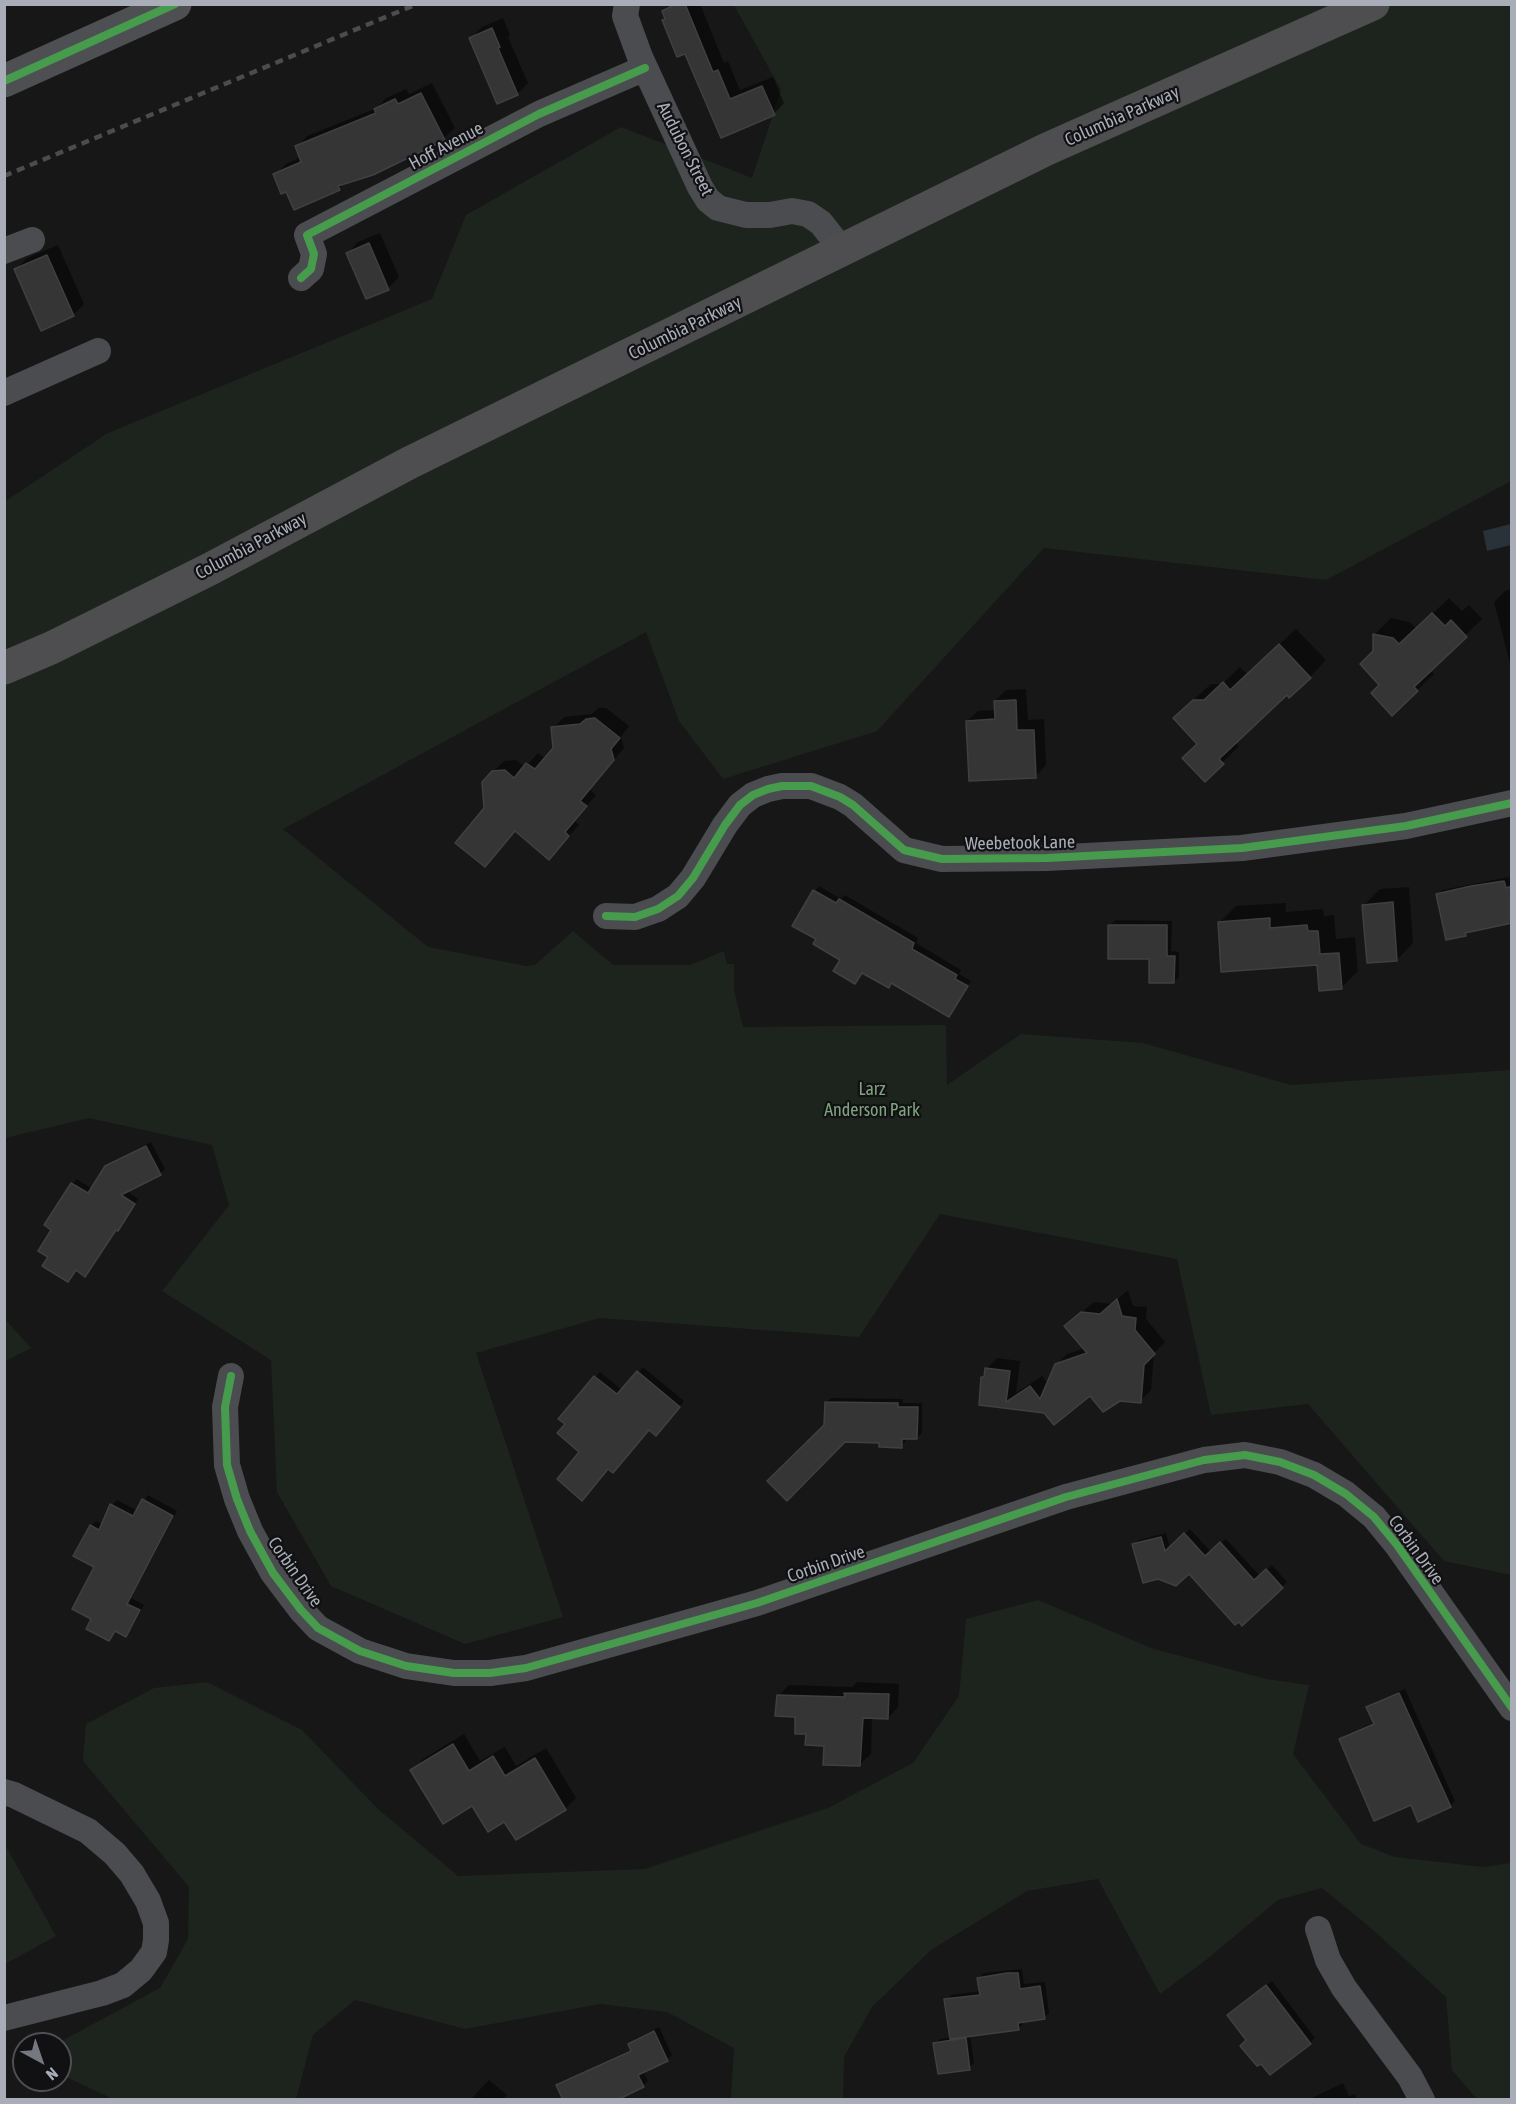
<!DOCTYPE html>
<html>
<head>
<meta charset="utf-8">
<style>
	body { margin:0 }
	#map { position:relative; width:1516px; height:2104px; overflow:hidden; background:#171717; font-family:"Asap Condensed",sans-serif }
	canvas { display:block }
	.frame { position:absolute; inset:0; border:6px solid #a8adb8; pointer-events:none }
	.north { position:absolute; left:12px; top:2032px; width:60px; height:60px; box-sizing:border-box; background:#111113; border:2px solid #4d4f55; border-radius:50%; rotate:140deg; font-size:16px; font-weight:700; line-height:24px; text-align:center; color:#a8adb8 }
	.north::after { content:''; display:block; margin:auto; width:21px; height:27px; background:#757880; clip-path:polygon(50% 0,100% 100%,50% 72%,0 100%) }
</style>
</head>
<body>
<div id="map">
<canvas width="1516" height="2104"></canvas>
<div class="frame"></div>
<div class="north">N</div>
</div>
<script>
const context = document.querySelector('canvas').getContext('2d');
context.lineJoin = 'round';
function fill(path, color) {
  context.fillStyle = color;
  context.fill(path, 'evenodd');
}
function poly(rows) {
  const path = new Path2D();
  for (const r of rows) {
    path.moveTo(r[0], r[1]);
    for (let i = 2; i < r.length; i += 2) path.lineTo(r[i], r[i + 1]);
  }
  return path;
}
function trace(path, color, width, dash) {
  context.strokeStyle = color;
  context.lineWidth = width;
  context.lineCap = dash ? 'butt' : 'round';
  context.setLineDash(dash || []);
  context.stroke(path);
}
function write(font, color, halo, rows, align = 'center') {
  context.font = font + ' "Asap Condensed",sans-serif';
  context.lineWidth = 4.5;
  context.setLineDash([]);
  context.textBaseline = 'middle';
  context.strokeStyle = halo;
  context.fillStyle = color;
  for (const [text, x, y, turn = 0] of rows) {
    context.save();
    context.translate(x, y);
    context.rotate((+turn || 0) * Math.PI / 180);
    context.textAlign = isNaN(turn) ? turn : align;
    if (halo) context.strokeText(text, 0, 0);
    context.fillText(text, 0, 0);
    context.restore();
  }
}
fill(poly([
	[734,5,1511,5,1511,481,1326,580,1044,548,877,731,723,779,679,721,646,632,283,829,428,947,526,966,535,965,573,931,613,965,690,965,724,951,727,964,734,964,734,990,743,1027,946,1025,947,1085,1021,1034,1143,1043,1291,1085,1511,1070,1511,1575,1444,1561,1308,1404,1211,1415,1177,1259,940,1214,859,1337,600,1318,476,1353,563,1617,465,1644,331,1586,277,1492,271,1360,162,1291,229,1205,212,1145,89,1118,5,1138,4,502,108,433,432,299,466,215,621,127,752,178,781,90],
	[4,1318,31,1348,5,1361,4,1361],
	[1038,1600,1151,1648,1266,1679,1309,1685,1293,1754,1361,1844,1395,1857,1483,1867,1511,1863,1511,2099,1477,2099,1452,2070,1446,1997,1372,1929,1322,1888,1278,1900,1206,1960,1160,1994,1098,1879,1027,1891,931,1950,872,2007,844,2057,843,2099,731,2099,734,2048,667,2012,600,2004,465,2029,355,2000,313,2035,296,2099,113,2099,60,2074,60,2044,56,2044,160,1988,188,1939,189,1887,83,1761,86,1724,154,1688,207,1682,302,1730,378,1809,458,1876,645,1869,828,1808,913,1763,959,1696,966,1619],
	[4,1843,56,1936,5,1964,4,1964]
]), '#1d241e');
fill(poly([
	[1511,524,1511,545,1487,551,1483,531]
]), '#2a3239');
fill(poly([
	[670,4,700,4,724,63,728,61,740,90,773,77,784,103,774,114,721,136,685,52,663,11],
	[503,18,510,35,508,37,528,83,517,94,471,38,482,27],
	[432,83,455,128,444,138,345,183,339,189,287,190,275,175,286,164,301,157,297,147,307,136,377,108,386,98,406,89,409,94],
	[380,233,399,277,388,288,348,253,358,242],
	[58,245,84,304,73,315,16,269,27,258],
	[1512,589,1512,671,1494,602,1505,591],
	[1449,598,1462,611,1469,605,1482,619,1430,670,1434,674,1392,714,1381,685,1375,651,1374,635,1391,618,1409,622,1417,629],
	[1296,629,1326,660,1310,677,1287,693,1235,742,1239,746,1205,780,1192,701,1211,684,1222,684,1240,667,1247,674],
	[1026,689,1028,720,1044,719,1046,765,1036,776,967,721,978,711,996,710,995,701,1006,690],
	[598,708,606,708,629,726,621,737,624,748,589,789,596,795,574,820,579,825,549,858,516,830,486,809,493,772,504,761,516,760,525,767,538,753,546,759,554,748,553,728,564,717,592,714],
	[1509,877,1512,883,1512,922,1468,931,1465,935,1437,895,1442,890],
	[819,886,841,899,845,895,918,938,916,943,961,970,959,974,971,981,954,1010,949,1015,893,982,888,986,863,972,855,982,842,960,818,939,794,925,815,891],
	[1409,887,1413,943,1397,960,1364,905,1380,889],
	[1286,903,1286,912,1323,909,1324,916,1334,915,1336,939,1355,937,1358,971,1341,988,1319,963,1219,923,1236,906],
	[1115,920,1172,921,1171,951,1179,952,1179,977,1174,982,1151,958,1110,925],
	[151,1142,165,1169,160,1174,127,1191,138,1199,122,1224,117,1229,90,1270,85,1275,77,1269,68,1281,50,1256,53,1230,72,1184,77,1179,92,1189,112,1162],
	[1128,1290,1133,1306,1147,1307,1146,1319,1165,1342,1154,1353,1151,1390,1140,1401,1090,1394,1045,1412,980,1404,983,1377,986,1369,997,1358,1020,1361,1016,1393,1042,1376,1048,1384,1056,1365,1067,1354,1085,1348,1077,1316,1094,1302,1112,1304],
	[643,1367,684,1401,661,1429,650,1428,581,1452,567,1424,560,1418,600,1372,622,1390],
	[831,1398,903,1399,902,1403,922,1403,922,1433,917,1438,906,1438,906,1441,901,1446,826,1425,826,1403],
	[148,1495,177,1511,131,1598,144,1605,130,1630,125,1635,116,1630,109,1639,93,1618,96,1567,91,1526,96,1521,103,1525,112,1505,117,1500,138,1511],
	[1190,1529,1211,1552,1226,1539,1260,1576,1272,1565,1287,1582,1242,1623,1189,1572,1134,1545,1139,1540,1166,1533,1170,1548],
	[857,1682,899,1684,898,1707,888,1718,872,1717,871,1754,860,1764,808,1733,797,1715,778,1696,789,1685,852,1687],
	[1405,1689,1455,1801,1450,1806,1412,1803,1340,1740,1345,1735,1375,1722,1368,1708,1373,1703],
	[464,1734,480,1761,505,1747,516,1766,546,1748,576,1798,565,1809,505,1820,412,1770,423,1759],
	[1022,1969,1024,1984,1045,1982,1049,2013,1044,2018,1023,2021,1023,2024,1018,2029,970,2035,974,2063,969,2068,935,2044,940,2039,951,2037,946,2000,951,1995,981,1991,979,1978,984,1973],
	[1272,1981,1315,2038,1310,2043,1248,2040,1234,2010],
	[659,2027,672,2055,667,2060,643,2071,648,2081,643,2086,558,2085,563,2081,632,2049,630,2044,635,2039],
	[489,2080,507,2095,503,2100,470,2100],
	[1343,2083,1349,2096,1355,2094,1357,2100,1308,2100]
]), '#0007');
const building = poly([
	[676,4,685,4,713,72,718,70,730,99,762,86,775,115,721,138,685,54,677,57,662,20,665,19,662,11,676,4],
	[492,28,500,47,498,48,518,95,497,104,469,38,492,28],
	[421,93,445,140,373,175,338,186,340,190,294,210,286,192,281,194,273,174,301,162,295,146,376,113,374,109,395,99,398,104,421,93],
	[369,243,389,290,366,299,346,253,369,243],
	[47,255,74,316,41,331,14,269,47,255],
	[1432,613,1445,626,1451,620,1467,637,1414,687,1418,691,1392,716,1371,693,1379,685,1360,664,1373,651,1373,634,1393,638,1399,644,1432,613],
	[1279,644,1311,678,1289,698,1287,695,1219,759,1224,764,1205,782,1182,758,1197,744,1173,718,1193,700,1204,700,1223,682,1230,690,1279,644],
	[1016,700,1017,730,1034,730,1036,778,969,781,966,721,995,719,994,701,1016,700],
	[595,718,620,738,611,749,614,760,580,801,587,806,565,832,569,836,549,860,515,831,485,867,455,843,484,808,482,782,492,771,505,770,514,778,526,763,535,769,553,748,551,727,580,724,586,719,595,718],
	[1504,881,1506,888,1512,886,1512,923,1465,933,1466,936,1446,940,1436,894,1471,886,1504,881],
	[813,890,836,903,839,899,914,943,912,949,957,975,955,979,968,986,949,1017,891,983,889,988,862,973,855,984,833,971,840,960,813,944,816,939,792,926,813,890],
	[1393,902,1397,961,1367,963,1362,905,1393,902],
	[1270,918,1270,928,1307,925,1308,931,1318,931,1320,954,1339,953,1342,989,1319,991,1317,965,1221,972,1218,922,1270,918],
	[1108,925,1167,925,1167,956,1175,956,1174,983,1149,983,1149,959,1108,959,1108,925],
	[146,1146,161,1175,121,1195,135,1204,118,1231,116,1230,85,1277,76,1270,68,1282,42,1266,48,1257,38,1251,51,1230,44,1225,71,1183,88,1193,105,1166,146,1146],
	[1117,1299,1122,1316,1136,1318,1135,1330,1155,1354,1144,1365,1141,1403,1120,1401,1103,1412,1090,1396,1054,1425,1044,1413,979,1405,981,1377,984,1377,985,1368,1010,1371,1006,1402,1030,1386,1040,1399,1055,1364,1087,1353,1064,1326,1081,1312,1100,1314,1117,1299],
	[637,1371,680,1407,656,1436,649,1430,613,1473,608,1469,582,1501,557,1479,579,1452,557,1433,565,1424,558,1419,594,1376,617,1394,637,1371],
	[825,1402,898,1403,898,1407,918,1407,917,1439,902,1439,902,1448,879,1447,879,1443,845,1442,787,1501,767,1481,824,1425,825,1402],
	[142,1499,173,1516,127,1604,140,1610,126,1637,115,1631,109,1641,86,1629,91,1619,72,1609,94,1567,73,1556,90,1525,99,1530,110,1504,133,1516,142,1499],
	[1184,1533,1205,1556,1220,1542,1254,1580,1266,1569,1283,1588,1242,1626,1239,1622,1235,1625,1189,1574,1176,1586,1158,1579,1143,1583,1132,1544,1161,1537,1165,1551,1184,1533],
	[844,1693,889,1694,888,1719,863,1718,860,1766,823,1765,824,1746,805,1745,806,1734,795,1734,795,1717,775,1716,777,1695,845,1697,844,1693],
	[1399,1693,1451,1807,1418,1822,1411,1805,1374,1821,1339,1739,1374,1724,1366,1707,1399,1693],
	[453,1744,469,1771,493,1756,505,1776,535,1758,566,1810,516,1840,504,1822,488,1832,472,1806,443,1824,410,1770,453,1744],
	[1007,1973,1018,1973,1020,1989,1040,1986,1045,2019,1018,2023,1019,2030,950,2039,944,1999,980,1995,977,1978,1007,1973],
	[1266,1985,1311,2044,1270,2075,1261,2064,1257,2066,1240,2046,1246,2040,1227,2015,1266,1985],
	[654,2031,668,2061,638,2075,644,2087,617,2100,563,2100,556,2085,631,2051,628,2044,654,2031],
	[966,2038,970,2070,938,2074,933,2043,966,2038]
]);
fill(building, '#353536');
trace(building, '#3f4043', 1.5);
trace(poly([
	[627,4,625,16,640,57,700,187,708,200,718,208,746,215,770,215,792,211,808,214,821,223,843,251],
	[4,251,32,240],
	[301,278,311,269,314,254,307,235,539,114,645,68],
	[4,393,98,351],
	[606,916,635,917,658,909,678,896,693,878,725,825,740,805,753,795,768,789,782,786,811,786,840,797,853,805,904,850,942,859,1047,858,1242,848,1406,826,1512,803],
	[231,1376,225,1407,227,1465,237,1499,250,1531,273,1573,301,1610,318,1628,360,1651,406,1666,454,1673,490,1673,526,1668,757,1603,1066,1497,1204,1460,1245,1455,1280,1462,1314,1475,1346,1494,1374,1517,1397,1545,1512,1708],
	[4,1792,14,1795,88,1831,115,1854,132,1874,148,1901,156,1923,156,1940,154,1952,141,1970,123,1985,102,1993,4,2018],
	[1318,1929,1328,1960,1344,1988,1410,2077,1422,2100]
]), '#4b4c50', 26);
trace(poly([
	[4,81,175,4]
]), '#4d4f52', 33);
trace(poly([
	[4,668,51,648,210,569,409,463,1047,149,1373,4]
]), '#4e4e51', 33);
trace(poly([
	[4,176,417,4]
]), '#4b4c4f', 4.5, [8, 6]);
trace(poly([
	[4,81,175,4],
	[301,278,311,269,314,254,307,235,539,114,645,68],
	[606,916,635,917,658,909,678,896,693,878,725,825,740,805,753,795,768,789,782,786,811,786,840,797,853,805,904,850,942,859,1047,858,1242,848,1406,826,1512,803],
	[231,1376,225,1407,227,1465,237,1499,250,1531,273,1573,301,1610,318,1628,360,1651,406,1666,454,1673,490,1673,526,1668,757,1603,1066,1497,1204,1460,1245,1455,1280,1462,1314,1475,1346,1494,1374,1517,1397,1545,1512,1708]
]), '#469c4c', 8);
write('18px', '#a8adb8', '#111113', [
	["Columbia Parkway",1122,116,-24],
	["Hoff Avenue",446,146,-28],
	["Audubon Street",685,149,63],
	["Columbia Parkway",685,328,-26],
	["Columbia Parkway",251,546,-28],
	["Weebetook Lane",1020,843,-1],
	["Corbin Drive",1416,1550,54],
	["Corbin Drive",826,1564,-19],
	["Corbin Drive",295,1572,55]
]);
write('18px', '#7fa381', '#111113', [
	["Larz",872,1089],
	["Anderson Park",872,1110]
]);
</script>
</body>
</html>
